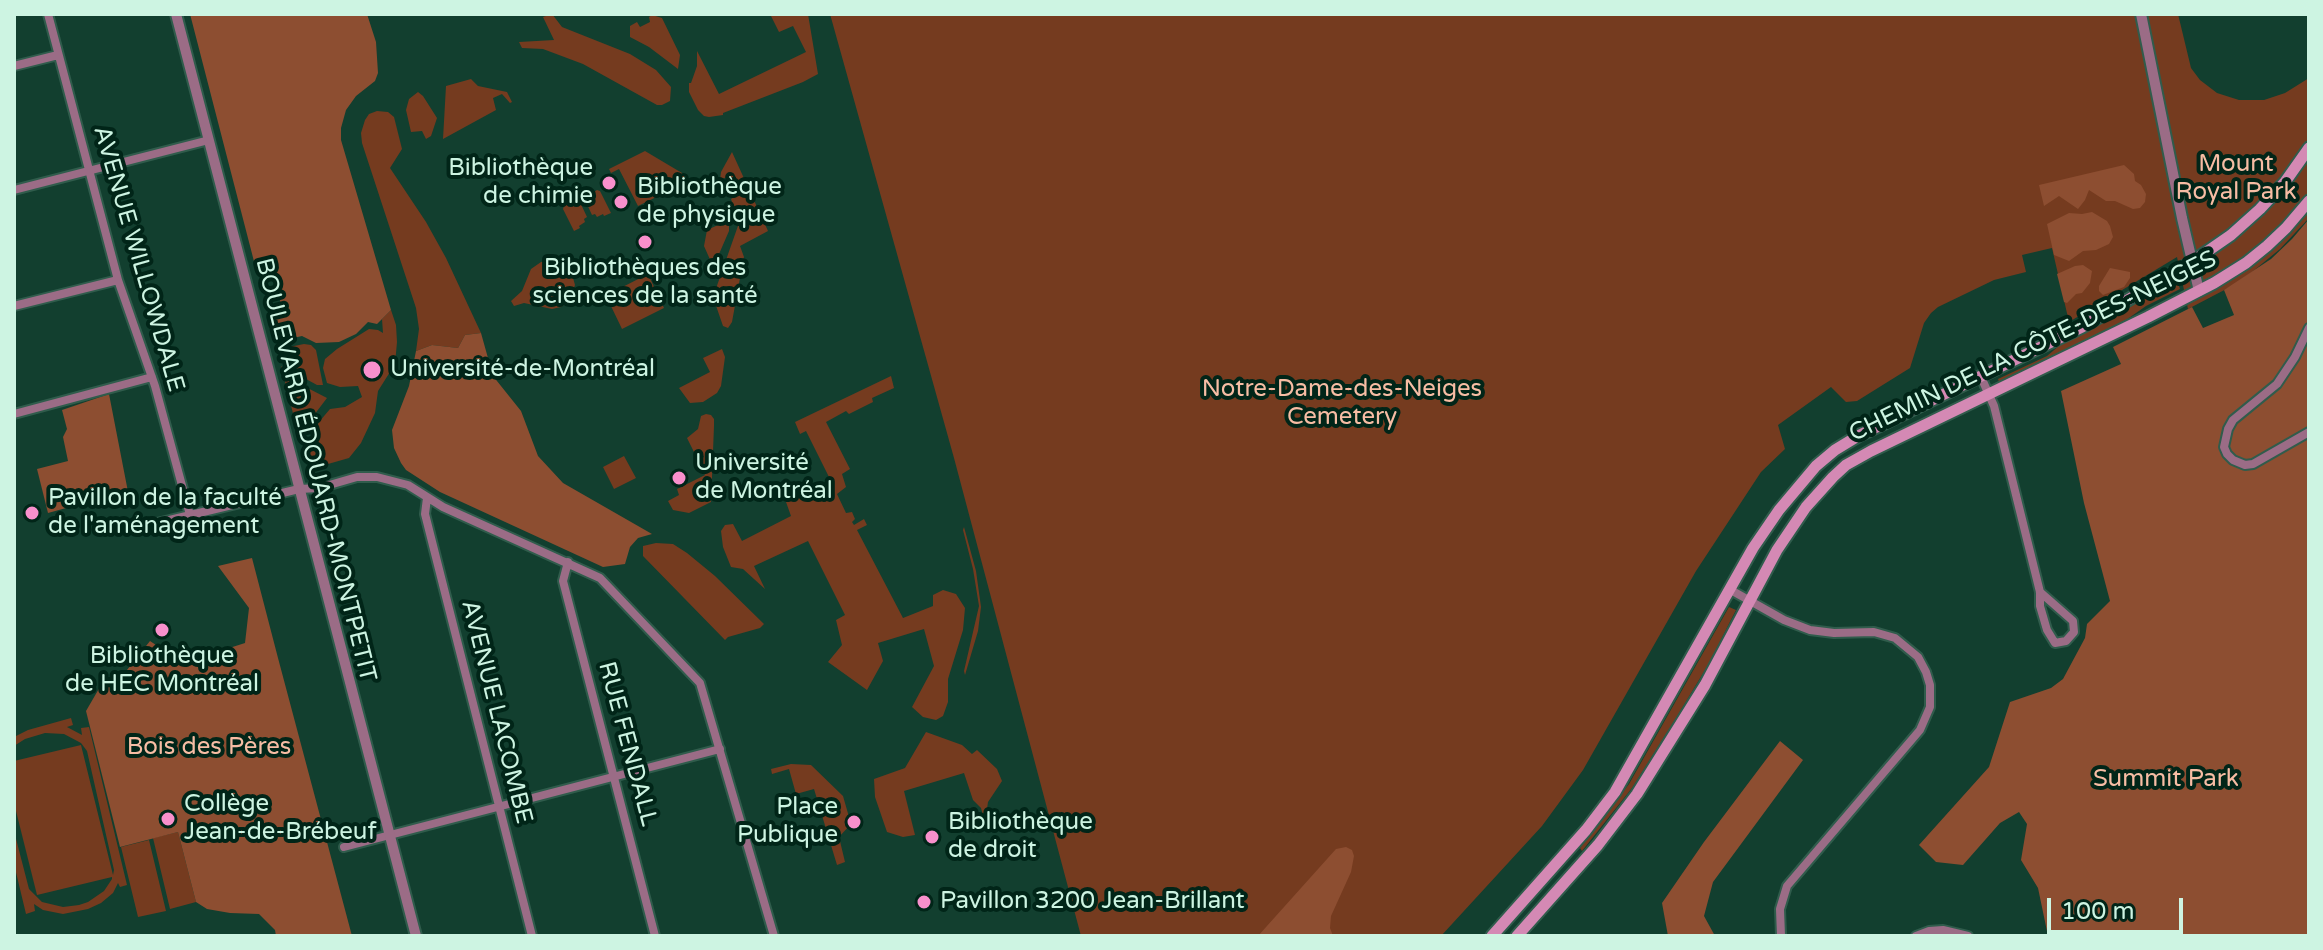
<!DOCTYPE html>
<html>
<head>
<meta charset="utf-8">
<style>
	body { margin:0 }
	#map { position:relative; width:2323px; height:950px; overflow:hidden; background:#123f2f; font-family:"Varela Round",sans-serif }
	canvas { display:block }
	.frame { position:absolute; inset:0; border:16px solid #cdf4e2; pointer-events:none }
	.scale { position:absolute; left:2047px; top:898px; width:136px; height:36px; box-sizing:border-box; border:4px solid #cdf4e2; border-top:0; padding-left:10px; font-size:24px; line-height:28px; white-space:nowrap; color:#cdf4e2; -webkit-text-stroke:6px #012518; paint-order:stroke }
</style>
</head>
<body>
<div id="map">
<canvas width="2323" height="950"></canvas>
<div class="frame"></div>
<div class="scale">100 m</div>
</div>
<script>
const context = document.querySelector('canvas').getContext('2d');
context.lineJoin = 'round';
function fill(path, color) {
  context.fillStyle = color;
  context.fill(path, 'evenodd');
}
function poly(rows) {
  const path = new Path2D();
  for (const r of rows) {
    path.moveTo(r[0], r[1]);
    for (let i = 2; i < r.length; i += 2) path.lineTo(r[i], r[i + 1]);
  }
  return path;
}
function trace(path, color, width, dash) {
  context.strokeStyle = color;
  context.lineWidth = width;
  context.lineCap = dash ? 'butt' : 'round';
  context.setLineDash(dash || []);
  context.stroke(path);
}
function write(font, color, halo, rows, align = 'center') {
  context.font = font + ' "Varela Round",sans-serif';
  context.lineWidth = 8;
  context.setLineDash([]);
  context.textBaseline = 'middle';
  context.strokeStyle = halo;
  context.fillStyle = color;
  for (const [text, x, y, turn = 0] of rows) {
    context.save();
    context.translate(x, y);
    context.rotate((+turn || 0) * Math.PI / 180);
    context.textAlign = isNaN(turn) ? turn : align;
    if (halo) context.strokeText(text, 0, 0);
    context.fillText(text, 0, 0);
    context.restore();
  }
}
fill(poly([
	[552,14,562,27,630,54,656,70,671,87,670,101,662,105,657,105,583,64,543,49,522,48,519,42,554,40,543,17],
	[770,14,808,14,818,74,803,82,723,113,723,115,709,117,704,116,698,110,689,92,689,83,691,83,697,66,697,51,719,94,806,52,793,26,779,32],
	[830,14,2178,14,2191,68,2200,80,2217,93,2239,100,2264,100,2285,93,2309,78,2309,218,2280,249,2252,272,2232,286,2188,309,2177,257,2069,322,2052,248,2022,255,2026,272,1994,280,1938,307,1931,313,1924,323,1910,368,1857,401,1846,402,1831,387,1778,425,1785,449,1761,472,1696,571,1583,770,1542,826,1441,936,1081,936,954,458],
	[652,15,662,18,680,55,678,69,649,47,630,37,630,26,637,22,640,27,650,22,649,17],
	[471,79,478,86,507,92,512,102,510,103,502,94,493,98,496,110,443,139,446,86],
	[418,92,423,96,437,118,431,136,426,139,422,131,411,132,406,110,409,99],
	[377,111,388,112,394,117,402,149,390,168,426,222,446,258,481,333,465,335,458,348,432,345,416,351,419,329,416,308,362,143,361,133,365,120,369,114],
	[645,151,682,173,686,180,685,183,638,206,619,169,611,173,609,169],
	[732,152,768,231,740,246,744,257,738,277,740,278,732,322,728,328,723,326,713,297,739,223,731,199,737,195,727,177,720,180,721,172],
	[597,190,600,191,611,213,604,216,603,214,597,217,595,214,592,215,584,198],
	[577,200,579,200,587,217,584,219,585,222,579,226,580,228,574,231,563,209,564,206],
	[729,220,729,231,716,261,714,264,712,264,704,246,707,230],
	[551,260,563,264,572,274,575,285,569,301,561,307,552,309,524,303,514,306,511,301,522,291,531,269,541,262],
	[648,274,664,308,622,329,610,304,603,297],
	[2177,280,2180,289,2146,306,2126,320,1999,382,1998,379,2047,356,2060,345],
	[391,310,396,325,397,342,395,364,378,391,375,413,361,443,349,458,314,468,313,465,306,463,303,455,319,422,330,409,345,407,362,397,358,386,340,387,327,383,323,368,325,359,337,349,369,329,378,330,383,333,382,319],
	[304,344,311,345,316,350,323,385,317,385,306,379,282,355,282,350,284,348],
	[722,349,725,357,721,386,717,393,703,402,690,403,679,388,710,372,703,358],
	[281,366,296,382,327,398,311,419,300,441],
	[891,376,894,388,872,398,873,402,849,414,846,411,826,422,850,469,842,474,846,487,837,494,846,513,852,512,855,519,852,522,854,525,864,519,867,525,857,530,903,618,933,606,933,595,943,590,956,594,965,608,963,630,948,679,948,702,943,716,936,720,923,717,912,707,934,666,924,629,878,643,883,661,867,690,828,662,842,645,836,620,845,615,808,541,754,566,765,589,743,569,731,567,723,547,721,531,725,525,733,524,742,541,791,516,786,502,800,496,802,498,823,488,823,485,831,481,806,431,800,434,795,422],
	[706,414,711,415,714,419,714,426,711,502,689,513,673,510,668,501,679,495,677,489,705,475,698,460,704,457,700,449,694,452,687,438,698,429,701,416],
	[624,456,636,478,614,489,603,467],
	[964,527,976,571,981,607,978,631,965,675,964,671,979,606,973,569,963,530],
	[656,543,673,544,687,553,715,576,764,624,760,628,728,637,725,640,643,556,643,546],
	[1729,607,1736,610,1708,665,1676,718,1632,788,1582,851,1580,848,1629,784],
	[71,718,73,725,67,727,82,735,81,728,89,727,127,885,120,887,118,883,113,893,101,903,88,909,63,914,43,910,34,904,35,911,26,914,14,864,14,831,29,889,42,902,63,907,79,905,88,902,104,891,112,879,112,877,37,895,14,803,14,761,81,745,113,875,114,870,87,751,81,743,64,734,45,733,25,739,14,746,14,737,28,730],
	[926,732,962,745,972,754,977,750,997,769,1002,781,988,802,985,823,981,808,973,800,964,773,904,791,915,835,903,837,887,832,875,797,874,779,905,768],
	[791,764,811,765,843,796,851,824,839,837,845,862,837,865,814,789,796,794,789,769,772,774,771,769],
	[178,832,196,902,170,909,153,838],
	[149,840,166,911,138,917,121,847]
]), '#753b1f');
fill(poly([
	[190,14,367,14,376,42,378,73,375,81,356,96,346,110,341,128,341,140,391,310,377,324,368,322,356,334,339,342,316,343,302,336,280,341,269,320,279,318,283,313,273,272,262,271,257,273],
	[2124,165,2134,174,2135,181,2141,185,2146,194,2145,202,2140,208,2133,209,2115,201,2106,201,2089,190,2085,200,2078,209,2059,196,2044,206,2039,185],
	[2092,212,2107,221,2110,226,2113,237,2109,244,2096,250,2083,251,2069,261,2054,255,2047,224,2069,213,2082,214],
	[2309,219,2309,936,2048,936,2038,888,2021,860,2027,824,2019,812,2000,823,1963,865,1936,862,1919,845,1989,767,2010,702,2051,688,2063,679,2085,638,2087,624,2110,601,2084,503,2061,391,2121,364,2113,347,2192,307,2203,328,2234,315,2224,290,2271,259,2292,239],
	[2083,265,2092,271,2090,283,2082,293,2076,294,2067,303,2064,302,2057,274,2075,266],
	[2110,268,2130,272,2130,278,2124,287,2103,295,2099,291,2099,286],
	[481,333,493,376,521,411,538,456,563,483,652,534,638,538,630,547,625,564,603,567,440,492,406,470,401,463,394,448,392,430,409,386,416,351,432,345,458,348,465,335],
	[109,394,129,497,106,497,48,513,37,469,68,461,63,437,67,429,62,410],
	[252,558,278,658,352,936,276,936,275,930,259,914,230,913,207,909,196,902,178,832,120,847,86,711,104,680,123,675,150,641,168,653,192,660,245,643,249,608,218,566],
	[1780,741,1803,760,1713,882,1704,916,1715,936,1668,936,1662,903,1704,842],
	[1346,847,1352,850,1354,856,1351,872,1331,916,1330,928,1333,936,1258,936,1336,849]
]), '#8d4e31');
const minor = poly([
	[48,14,118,280,155,386,190,515],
	[14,66,58,55],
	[14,190,209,140],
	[14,306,118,280],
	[2309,328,2295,357,2277,384,2233,420,2228,429,2224,447,2227,454,2233,460,2245,465,2253,464,2309,432],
	[1981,377,1994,406,2040,592,2040,606,2047,630,2055,643,2066,641,2074,632,2073,621,2040,592],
	[14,414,152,377],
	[427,498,425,514,532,936],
	[157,523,299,489,319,488,357,477,377,477,408,485,443,507,600,578,700,683,774,936],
	[568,562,563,581,655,936],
	[1729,589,1784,620,1810,630,1834,633,1874,632,1895,638,1918,657,1926,672,1930,685,1930,707,1920,730,1787,886,1780,909,1781,936],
	[344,847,720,749],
	[1916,936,1929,931,1943,930,1968,936]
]);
const tertiary = poly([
	[176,14,416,936],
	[2141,14,2182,218,2199,291]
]);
const secondary = poly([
	[1492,936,1586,830,1615,792,1753,548,1779,510,1816,466,1835,450,1858,436,2082,327,2192,262,2231,235,2260,209,2285,182,2309,148],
	[1517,936,1598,845,1637,794,1705,685,1777,550,1806,507,1833,477,1846,465,1871,451,2148,317,2214,283,2246,263,2267,246,2286,228,2309,201]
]);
trace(minor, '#305c4c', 12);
trace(tertiary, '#305c4c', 14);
trace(secondary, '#305c4c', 15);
trace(minor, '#9b6c86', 8);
trace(tertiary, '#9b6c86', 10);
trace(secondary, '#d489b4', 11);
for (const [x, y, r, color] of [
	[609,183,8,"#f890cc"],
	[621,202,8,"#f890cc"],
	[645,242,8,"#f890cc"],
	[372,370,10,"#f890cc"],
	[679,478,8,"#f890cc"],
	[32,513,8,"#f890cc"],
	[162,630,8,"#f890cc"],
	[168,819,8,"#f890cc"],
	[854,822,8,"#f890cc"],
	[932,837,8,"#f890cc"],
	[924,902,8,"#f890cc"]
]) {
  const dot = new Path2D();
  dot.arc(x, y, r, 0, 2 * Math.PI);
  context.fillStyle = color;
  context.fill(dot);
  trace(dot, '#012518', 3);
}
write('24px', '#f7bda4', '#012518', [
	["Mount",2236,165],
	["Royal Park",2236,193],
	["Notre-Dame-des-Neiges",1342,390],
	["Cemetery",1342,418],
	["Bois des Pères",209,748],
	["Summit Park",2166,780]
]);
write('24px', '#cdf4e2', '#012518', [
	["Bibliothèque",593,169,"right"],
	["de chimie",593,197,"right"],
	["Bibliothèque",637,188],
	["de physique",637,216],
	["Bibliothèques des",645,269,"center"],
	["sciences de la santé",645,297,"center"],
	["Université-de-Montréal",390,370],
	["Université",695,464],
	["de Montréal",695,492],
	["Pavillon de la faculté",48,499],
	["de l'aménagement",48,527],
	["Bibliothèque",162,657,"center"],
	["de HEC Montréal",162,685,"center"],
	["Collège",184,805],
	["Jean-de-Brébeuf",184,833],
	["Place",838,808,"right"],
	["Publique",838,836,"right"],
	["Bibliothèque",948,823],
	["de droit",948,851],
	["Pavillon 3200 Jean-Brillant",940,902]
], 'left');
write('24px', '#cdf4e2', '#012518', [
	["AVENUE WILLOWDALE",138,259,74],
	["CHEMIN DE LA CÔTE-DES-NEIGES",2033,347,-26],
	["BOULEVARD ÉDOUARD-MONTPETIT",315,470,76],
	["AVENUE LACOMBE",496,712,76],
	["RUE FENDALL",627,744,75]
]);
</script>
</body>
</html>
